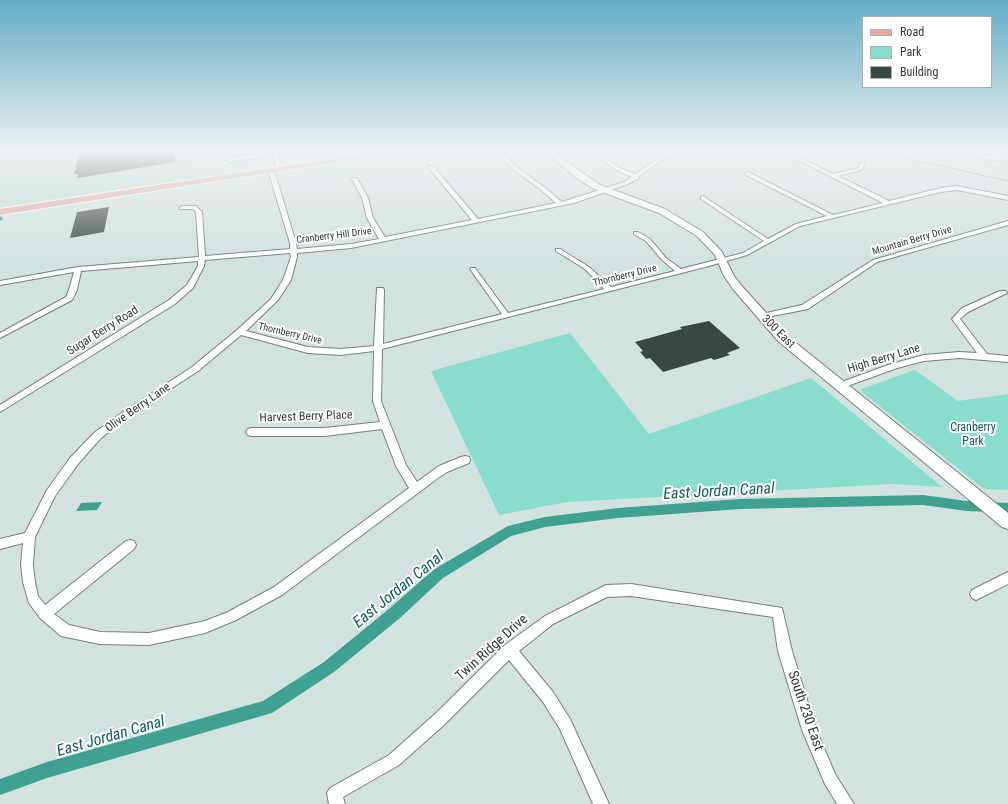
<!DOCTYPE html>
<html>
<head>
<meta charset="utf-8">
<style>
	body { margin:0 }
	#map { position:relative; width:1008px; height:804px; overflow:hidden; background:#d2e2df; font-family:"Roboto Condensed",sans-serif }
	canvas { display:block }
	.legend { position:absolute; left:862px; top:16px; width:130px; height:72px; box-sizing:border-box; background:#fff; border:1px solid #adafaf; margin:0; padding:5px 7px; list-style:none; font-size:12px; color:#313836 }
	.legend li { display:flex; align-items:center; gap:8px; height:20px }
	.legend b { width:20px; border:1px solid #adafaf }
</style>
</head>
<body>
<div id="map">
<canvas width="1008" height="804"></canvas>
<ul class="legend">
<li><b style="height:5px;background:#e6aaa0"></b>Road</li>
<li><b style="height:11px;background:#88ddcd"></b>Park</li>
<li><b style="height:11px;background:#3a4845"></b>Building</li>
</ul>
</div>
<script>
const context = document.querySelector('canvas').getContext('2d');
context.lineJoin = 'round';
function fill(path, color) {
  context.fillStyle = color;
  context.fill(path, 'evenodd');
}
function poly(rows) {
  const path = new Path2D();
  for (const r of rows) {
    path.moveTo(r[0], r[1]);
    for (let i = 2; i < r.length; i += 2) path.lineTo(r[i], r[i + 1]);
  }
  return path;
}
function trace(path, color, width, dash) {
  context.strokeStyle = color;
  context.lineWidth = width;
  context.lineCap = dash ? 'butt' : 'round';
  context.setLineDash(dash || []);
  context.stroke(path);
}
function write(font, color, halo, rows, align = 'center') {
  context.font = font + ' "Roboto Condensed",sans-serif';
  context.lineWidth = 4;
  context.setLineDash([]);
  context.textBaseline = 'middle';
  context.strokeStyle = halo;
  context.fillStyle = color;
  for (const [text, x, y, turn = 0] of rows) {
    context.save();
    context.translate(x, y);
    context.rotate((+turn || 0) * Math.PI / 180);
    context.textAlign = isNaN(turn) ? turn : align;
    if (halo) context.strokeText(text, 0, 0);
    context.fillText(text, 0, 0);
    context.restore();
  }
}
fill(poly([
	[0,152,191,152,194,178,0,207]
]), '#c0d9d3');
fill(poly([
	[570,333,649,434,811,378,942,487,893,484,567,502,499,515,431,371],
	[915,370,958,401,1008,394,1008,490,984,489,862,392,861,389]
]), '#88ddcd');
fill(poly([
	[102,502,97,510,76,511,81,503]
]), '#3ea191');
fill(poly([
	[0,216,3,218,2,220,0,221,0,216],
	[923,495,967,501,1008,503,1008,513,967,511,923,505,740,509,618,518,545,527,511,536,443,578,400,618,334,672,272,713,47,778,0,795,0,779,47,762,263,701,324,662,390,608,433,570,508,526,545,517,618,508,740,499,923,495]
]), '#3ea191');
fill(poly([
	[80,152,175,152,175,162,77,178,78,174,74,174],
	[109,207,104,232,70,238,77,212],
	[709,321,740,348,727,353,730,355,714,360,711,358,663,372,650,358,646,359,640,352,643,351,635,342,682,329,680,327]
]), '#3a4845');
const street = poly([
	[221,152,225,152,226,157,230,158,272,152,286,152,277,154,283,169,280,171,277,169,273,155,230,162,222,159,221,152],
	[592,152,597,152,620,168,635,174,657,159,676,152,682,152,661,161,639,176,639,178,628,184,574,203,351,248,297,253,297,257,291,280,278,300,246,331,308,347,341,349,374,346,377,288,383,288,384,290,383,344,502,314,470,269,471,268,475,268,508,313,604,289,585,269,556,251,556,249,560,249,589,267,611,287,675,271,662,260,646,241,634,234,634,232,638,232,650,239,666,258,681,269,743,253,764,241,701,199,701,197,703,196,768,239,796,224,827,216,746,175,745,174,748,172,833,215,883,203,782,152,788,152,833,174,858,168,861,163,865,163,862,170,838,176,889,201,941,188,957,186,1008,196,1008,200,957,190,941,192,800,226,747,255,709,266,382,349,381,401,406,465,417,482,439,466,461,457,465,456,469,457,470,460,469,463,447,472,438,478,282,595,236,620,205,633,149,645,100,644,61,636,40,618,29,603,23,582,21,565,23,543,0,549,0,539,25,533,47,490,70,458,94,433,120,414,192,367,237,330,271,299,283,280,291,257,290,253,205,260,204,266,193,288,175,304,0,412,0,405,169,300,187,285,198,266,198,261,81,271,77,290,72,300,0,338,0,333,66,297,69,290,74,272,0,285,0,281,78,267,199,257,196,212,193,209,180,209,179,208,182,206,196,206,202,212,205,256,290,249,290,243,268,170,271,168,274,170,296,243,297,249,351,244,379,239,367,218,362,198,352,179,353,178,357,178,368,198,373,218,385,237,472,220,429,168,429,166,433,166,478,219,556,203,540,189,514,170,501,157,501,155,505,155,518,168,544,187,562,202,624,182,632,177,616,170,592,152],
	[241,335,308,353,341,355,374,351,373,401,380,422,325,428,251,428,248,429,246,432,248,435,251,436,325,436,382,429,396,466,409,488,274,587,228,612,205,621,149,633,100,632,69,625,54,614,134,549,136,545,134,541,130,540,126,541,45,605,38,596,35,582,33,565,35,537,55,496,78,464,100,439,126,418,198,371,241,335],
	[956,152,1008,157,1008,161,990,160,956,152],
	[1008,221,1008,225,877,262,808,309,762,318,758,316,762,314,802,305,873,260,1008,221],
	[1000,291,1006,291,1007,293,968,312,960,319,987,354,1008,356,1008,362,959,358,924,361,897,368,839,389,835,386,836,384,891,364,924,355,959,352,977,353,952,319,962,308,1000,291],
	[1008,572,1008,584,976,600,972,598,970,594,972,590,1008,572],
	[631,584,782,608,792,651,816,729,835,774,854,804,837,804,825,784,802,730,778,651,773,617,631,596,607,597,553,624,519,651,553,692,570,719,609,804,593,804,560,729,543,702,509,660,445,724,399,765,343,797,345,804,329,804,327,793,330,788,389,755,435,714,505,645,545,616,606,585,631,584]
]);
const secondary = poly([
	[545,152,553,152,600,185,665,209,703,232,722,252,734,276,741,285,786,335,1008,513,1008,529,1002,527,778,341,733,289,724,276,715,255,697,236,659,213,594,189,577,178,545,152]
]);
const primary = poly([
	[375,152,394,152,390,154,0,215,0,209,375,152]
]);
trace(street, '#71807c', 2);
trace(secondary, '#71807c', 2);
trace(primary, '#fff', 2);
fill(street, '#fff');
fill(secondary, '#fff');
fill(primary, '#e6aaa0');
trace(poly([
	[878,152,1008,181]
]), '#808b89', 1);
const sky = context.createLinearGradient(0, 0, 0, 265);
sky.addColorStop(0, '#64acc5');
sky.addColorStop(0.57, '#ebf2f1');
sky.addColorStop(1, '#ebf2f100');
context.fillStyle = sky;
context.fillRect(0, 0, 1008, 265);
write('10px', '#313836', '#fff', [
	["Cranberry Hill Drive",334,236,-7],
	["Mountain Berry Drive",912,241,-16],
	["Thornberry Drive",625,276,-14],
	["Thornberry Drive",290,334,13]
]);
write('12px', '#313836', '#fff', [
	["Sugar Berry Road",103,331,-32],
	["300 East",778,332,45],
	["High Berry Lane",884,359,-17],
	["Olive Berry Lane",138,408,-35],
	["Harvest Berry Place",306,417,-2]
]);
write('12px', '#106156', '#fff', [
	["Cranberry",973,428],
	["Park",973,442]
]);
write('14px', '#313836', '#fff', [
	["Twin Ridge Drive",492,648,-42],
	["South 230 East",805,711,71]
]);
write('italic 16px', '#0e6054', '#fff', [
	["East Jordan Canal",719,492,-3],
	["East Jordan Canal",399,590,-39],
	["East Jordan Canal",111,737,-16]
]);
</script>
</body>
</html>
